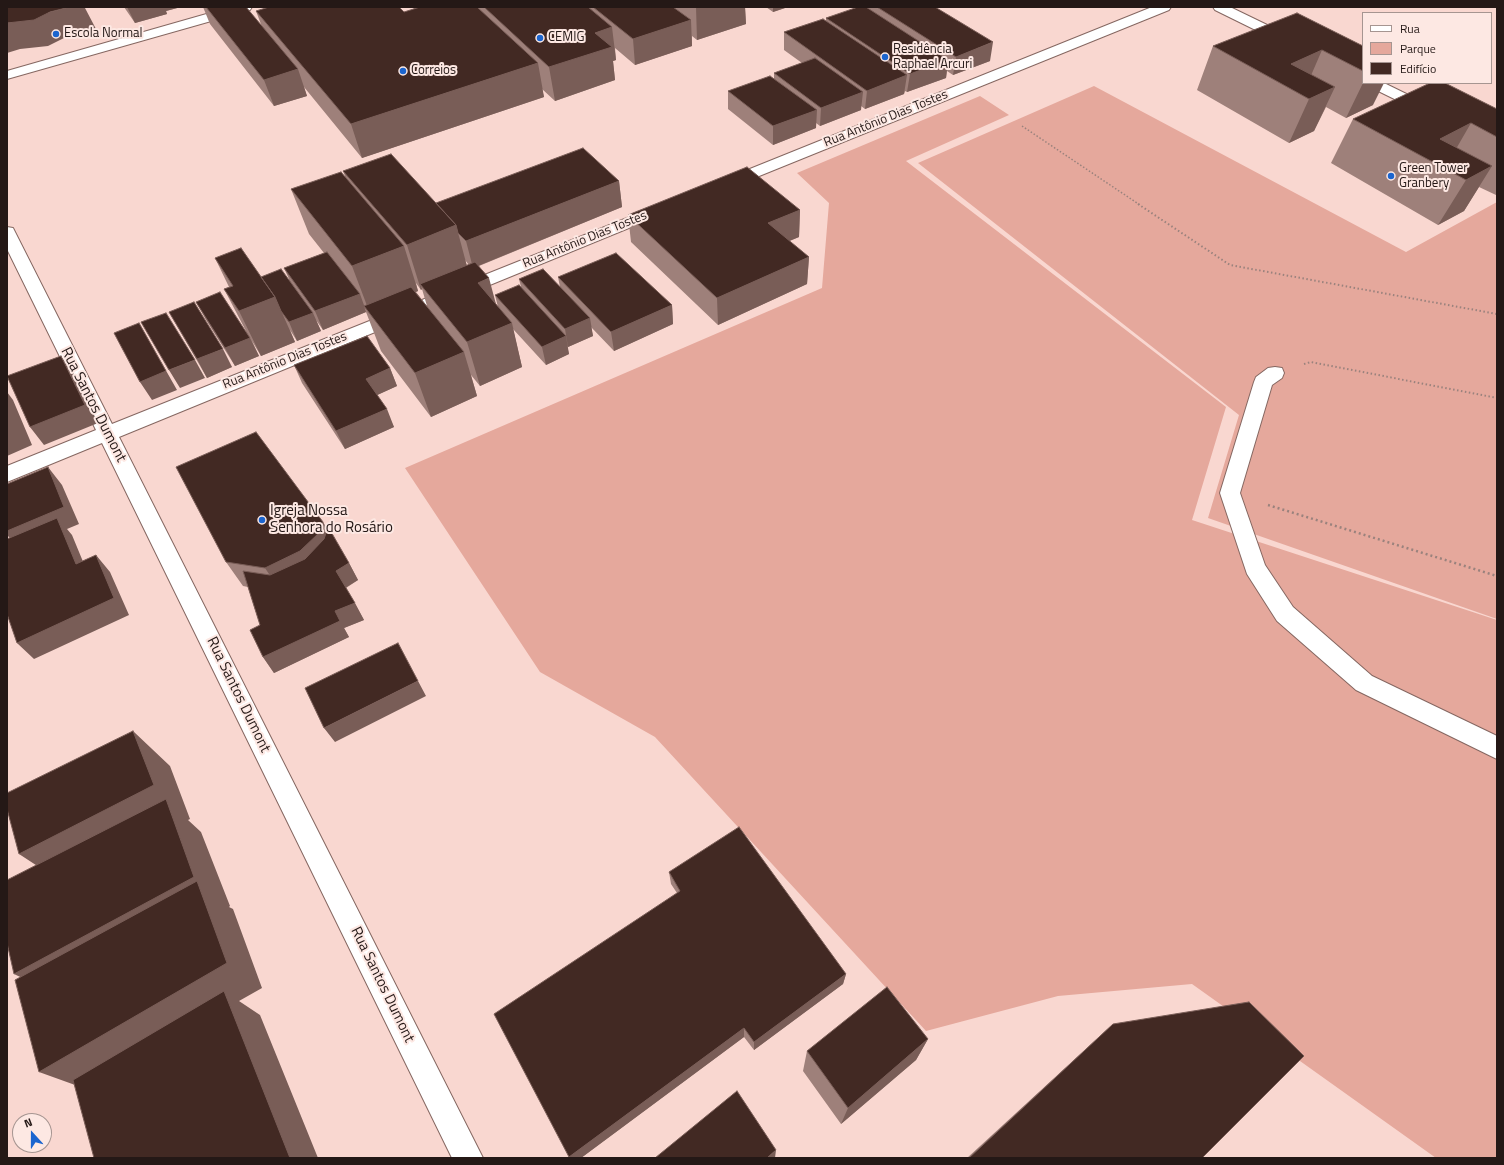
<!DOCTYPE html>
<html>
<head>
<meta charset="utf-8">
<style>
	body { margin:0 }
	#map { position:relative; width:1504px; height:1165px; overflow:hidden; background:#f9d7d0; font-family:"Titillium Web",sans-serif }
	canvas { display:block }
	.frame { position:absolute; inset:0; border:8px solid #241816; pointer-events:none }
	.legend { position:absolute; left:1362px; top:12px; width:130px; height:72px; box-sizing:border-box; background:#fde8e3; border:1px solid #a69591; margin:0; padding:5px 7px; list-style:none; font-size:12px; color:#241816 }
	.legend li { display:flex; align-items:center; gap:8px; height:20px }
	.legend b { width:20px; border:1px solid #a69591 }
	.north { position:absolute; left:12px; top:1113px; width:40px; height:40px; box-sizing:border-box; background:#fde8e3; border:1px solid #a69591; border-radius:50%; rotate:339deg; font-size:11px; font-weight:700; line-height:16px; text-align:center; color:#241816 }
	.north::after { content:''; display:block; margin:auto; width:14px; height:18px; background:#1b65cf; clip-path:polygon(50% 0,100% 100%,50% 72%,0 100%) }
</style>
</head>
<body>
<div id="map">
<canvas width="1504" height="1165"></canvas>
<div class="frame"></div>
<ul class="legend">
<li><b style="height:5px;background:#fff"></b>Rua</li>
<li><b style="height:11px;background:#e5a89c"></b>Parque</li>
<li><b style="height:11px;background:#422923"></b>Edifício</li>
</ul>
<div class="north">N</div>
</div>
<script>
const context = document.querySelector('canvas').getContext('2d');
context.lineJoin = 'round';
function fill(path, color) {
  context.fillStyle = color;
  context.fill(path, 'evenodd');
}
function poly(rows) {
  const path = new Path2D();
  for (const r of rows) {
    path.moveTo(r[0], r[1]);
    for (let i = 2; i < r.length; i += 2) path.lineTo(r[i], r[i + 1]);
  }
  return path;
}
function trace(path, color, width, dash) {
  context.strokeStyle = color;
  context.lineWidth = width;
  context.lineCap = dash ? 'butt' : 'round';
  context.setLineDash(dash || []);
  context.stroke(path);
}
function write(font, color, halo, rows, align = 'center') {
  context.font = font + ' "Titillium Web",sans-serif';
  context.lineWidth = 4;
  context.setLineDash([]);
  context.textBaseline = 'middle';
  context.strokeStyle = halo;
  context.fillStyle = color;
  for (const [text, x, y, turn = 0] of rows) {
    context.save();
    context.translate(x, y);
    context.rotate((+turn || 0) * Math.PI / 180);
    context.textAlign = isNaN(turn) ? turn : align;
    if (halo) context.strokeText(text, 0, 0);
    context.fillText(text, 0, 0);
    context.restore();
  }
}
fill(poly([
	[1094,86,1406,252,1497,202,1497,619,1208,518,1239,415,918,163],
	[980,96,1009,115,906,161,1226,407,1192,520,1497,620,1497,1158,1436,1158,1192,984,1058,996,926,1031,655,737,540,672,405,468,822,288,829,203,797,173]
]), '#e5a89c');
const minor = poly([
	[231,7,252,7,250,10,7,79,7,71,231,7],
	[1152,7,1171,7,1169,10,732,187,726,189,720,187,718,184,720,181,1152,7],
	[1213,7,1230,7,1294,38,1296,41,1294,44,1289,45,1284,44,1215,10,1213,7],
	[1366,83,1384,83,1433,107,1435,110,1433,113,1428,114,1423,113,1368,86,1366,83],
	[657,206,663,208,665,211,663,214,119,437,483,1158,452,1158,102,443,7,482,7,466,96,430,7,249,7,227,13,228,15,232,112,424,657,206],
	[1275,367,1282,368,1284,373,1282,378,1272,385,1240,493,1265,565,1293,607,1372,676,1497,736,1497,759,1356,690,1277,621,1247,574,1220,493,1254,382,1256,377,1268,368,1275,367]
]);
trace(minor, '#856761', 2);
trace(poly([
	[1022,126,1140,205]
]), '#9a827d', 1.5, [1.5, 2]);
trace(poly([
	[1138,204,1230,265,1497,314],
	[1304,364,1311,362,1497,398]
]), '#9a827d', 2, [1.5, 2.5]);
trace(poly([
	[1268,505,1497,576]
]), '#9a827d', 2.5, [2, 3]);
fill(minor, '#fff');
fill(poly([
	[124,7,181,7,166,11,167,14,135,23],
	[203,7,246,7,262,27,256,11,404,12,414,9,412,7,745,7,746,24,697,40,692,36,692,46,635,65,615,48,616,60,613,61,615,80,555,101,542,89,544,97,362,158,304,87,307,96,274,106,210,24],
	[766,7,788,7,773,12],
	[869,7,935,7,990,61,953,75,947,71,946,78,907,92,905,91,904,94,865,109,861,106,861,110,820,126,816,123,816,128,773,145,728,109,728,91,774,79,774,73,802,63,784,50,784,32,826,21,826,18,869,9],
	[1213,46,1363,46,1363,83,1373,105,1346,118,1326,107,1314,131,1289,143,1197,90],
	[1497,109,1497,195,1496,195,1479,187,1464,211,1438,225,1331,163,1353,119],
	[343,171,436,203,619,181,622,207,479,266,496,304,498,307,495,295,521,287,519,279,560,287,558,277,672,305,673,324,614,351,591,327,593,336,568,347,567,346,569,354,546,365,513,329,522,367,480,386,471,375,477,396,431,417,381,351,366,312,323,330,316,320,321,331,297,341,290,330,295,342,261,356,252,341,259,356,235,366,206,320,196,302,246,331,224,289,229,287,215,258,261,277,289,279,284,268,324,253,309,234,291,189,345,176],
	[465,260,469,265,467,266],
	[416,283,421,290,422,289,427,306,416,292,418,291],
	[800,210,799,237,789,241,809,257,807,284,718,325,631,242,628,215],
	[169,312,232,367,207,378],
	[294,365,390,368,397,386,377,395,394,427,345,449,302,383],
	[323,522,327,530,349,563,358,580,346,588,364,620,344,628,349,637,274,673,263,657,260,625,248,587,243,586,226,562],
	[669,872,846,974,843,984,754,1050,744,1037,581,1158,570,1158,569,1157,677,893,671,884],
	[1113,1024,1202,1158,967,1158,1089,1046],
	[928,1039,916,1060,841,1124,803,1071,807,1051]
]), '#9e807a');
fill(poly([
	[70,7,88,7,85,8,96,29,64,38,48,46,20,49,7,53,7,23],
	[127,7,181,7,166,11,167,14,135,23],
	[696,7,745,7,746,24,697,40],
	[773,7,788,7,773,12],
	[691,20,692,46,635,65,633,39],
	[612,27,616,60,613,61,615,80,555,101,549,67,595,33],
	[993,42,990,61,953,75,956,57],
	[1322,50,1303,94,1291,64],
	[948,60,946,78,907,92,910,74],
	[538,63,544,97,362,158,351,124],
	[298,69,307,96,274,106,264,80],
	[907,75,904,94,865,109,867,91],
	[1363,83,1384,83,1373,105,1346,118],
	[1335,87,1314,131,1289,143,1309,99],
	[863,92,861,110,820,126,821,108],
	[817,110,816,128,773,145,773,126],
	[1471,123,1445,168,1440,139],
	[1492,166,1464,211,1438,225,1466,180],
	[619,181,622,207,473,268,466,241],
	[800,210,799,237,768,250,768,223],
	[456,225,468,270,420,284,422,289,421,290,407,245],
	[404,246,418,291,369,311,352,266],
	[809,257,807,284,718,325,717,298],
	[489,278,501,323,478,283],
	[360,294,365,308,364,306,366,312,323,330,315,311],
	[275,297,295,342,261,356,239,311],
	[672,305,673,324,614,351,611,332],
	[313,313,321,331,297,341,289,322],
	[590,318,593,336,568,347,565,329],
	[139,323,177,390,152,400,140,382],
	[512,323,522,367,480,386,467,342],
	[566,336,569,354,546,365,542,347],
	[250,338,259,356,235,366,225,348],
	[223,349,232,367,207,378,197,359],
	[464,352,477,396,431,417,415,373],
	[61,356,74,374,98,423,44,445,30,427],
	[195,360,205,378,180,388,169,370],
	[390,368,397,386,373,397,366,379],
	[7,392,13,400,32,445,7,456],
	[387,409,394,427,345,449,336,431],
	[48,467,62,485,79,524,67,529,72,535,91,581,76,564,21,549,7,535,7,531],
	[323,522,337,547,281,592,265,568],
	[96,555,110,572,129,615,34,659,17,643],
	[349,563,358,580,345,588,336,571],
	[355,603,364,620,344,628,349,637,274,673,263,657,335,611],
	[418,681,426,696,335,742,324,728],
	[133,731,170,766,190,819,188,820,201,832,230,906,229,907,233,909,262,988,239,1001,260,1015,318,1158,290,1158,89,1090,39,1072,64,998,14,974,65,884,19,854],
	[846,974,843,984,754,1050,754,1042],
	[744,1028,744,1037,581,1158,570,1158,569,1157],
	[928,1039,916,1060,841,1124,848,1108],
	[776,1150,775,1158,767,1158]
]), '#795d57');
const building = poly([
	[7,7,70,7,50,12,34,20,7,23,7,7],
	[206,7,246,7,298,69,264,80,206,7],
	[269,7,399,7,404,12,420,7,477,7,538,63,351,124,256,11,269,7],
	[484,7,588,7,612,27,595,33,612,47,549,67,484,7],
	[593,7,673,7,691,20,633,39,593,7],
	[858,7,866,7,948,60,910,74,826,18,858,7],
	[877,7,935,7,993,42,956,57,877,7],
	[1297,13,1363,46,1363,71,1322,50,1291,64,1335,87,1309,99,1213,46,1297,13],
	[823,19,907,75,867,91,784,32,823,19],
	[815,58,863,92,821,108,774,73,815,58],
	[770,76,817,110,773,126,728,91,770,76],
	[1430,83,1445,83,1497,109,1497,137,1471,123,1440,139,1492,166,1466,180,1353,119,1430,83],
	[583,148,619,181,466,241,458,233,456,225,436,203,583,148],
	[391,154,456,225,407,245,343,171,391,154],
	[747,167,800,210,768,223,809,257,717,298,628,215,747,167],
	[341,172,404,246,352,266,291,189,341,172],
	[241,248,275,297,239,311,224,289,233,286,215,258,241,248],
	[327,252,360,294,315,311,284,268,327,252],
	[616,253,672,305,611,332,558,277,616,253],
	[475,262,489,278,478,283,512,323,467,342,420,284,475,262],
	[281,269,313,313,289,322,281,311,275,297,261,277,281,269],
	[543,269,590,318,565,329,519,279,543,269],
	[519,285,566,336,542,347,495,295,519,285],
	[411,287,464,352,415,373,364,306,411,287],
	[220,292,250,338,225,348,196,302,220,292],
	[194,302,223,349,197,359,169,312,194,302],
	[166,313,195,360,169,370,141,322,166,313],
	[139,323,166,371,140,382,114,333,139,323],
	[367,336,390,368,366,379,387,409,336,431,294,365,367,336],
	[61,356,85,405,30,427,7,376,61,356],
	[256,432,323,522,320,532,300,551,265,568,226,562,176,467,256,432],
	[48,467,64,507,7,531,7,484,48,467],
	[57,518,76,564,96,555,114,598,17,643,7,614,7,539,57,518],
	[327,530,330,530,349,563,336,571,355,603,335,611,340,621,263,657,250,630,260,625,243,571,270,575,305,559,324,539,327,530],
	[398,643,418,681,324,728,305,688,398,643],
	[133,731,154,785,19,854,7,809,7,793,133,731],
	[166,799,194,877,14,974,7,943,7,880,166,799],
	[739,827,846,974,754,1042,744,1028,569,1157,494,1014,680,891,669,872,739,827],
	[197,881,227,963,39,1072,15,980,197,881],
	[887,987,928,1039,848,1108,807,1051,887,987],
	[224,991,290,1158,94,1158,73,1080,224,991],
	[1249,1002,1304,1056,1202,1158,969,1158,1113,1024,1249,1002],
	[737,1091,776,1150,767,1158,655,1158,737,1091]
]);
fill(building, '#422923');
trace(building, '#795d57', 1);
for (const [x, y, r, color] of [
	[56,34,4,"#1b65cf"],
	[540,38,4,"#1b65cf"],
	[885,57,4,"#1b65cf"],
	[403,71,4,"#1b65cf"],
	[1391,176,4,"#1b65cf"],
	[262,520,4,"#1b65cf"]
]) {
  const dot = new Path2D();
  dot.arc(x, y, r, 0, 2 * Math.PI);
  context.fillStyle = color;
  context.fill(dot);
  trace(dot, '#fde8e3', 1.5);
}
write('13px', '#241816', '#fde8e3', [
	["Escola Normal",64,34],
	["CEMIG",548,38],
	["Residência",893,50],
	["Raphael Arcuri",893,65],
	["Correios",411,71],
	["Green Tower",1399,169],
	["Granbery",1399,184]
], 'left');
write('13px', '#241816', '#fde8e3', [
	["Rua Antônio Dias Tostes",886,119,-22],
	["Rua Antônio Dias Tostes",585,240,-22],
	["Rua Antônio Dias Tostes",285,361,-22]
]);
write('15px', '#241816', '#fde8e3', [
	["Rua Santos Dumont",93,405,63],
	["Rua Santos Dumont",238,695,64],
	["Rua Santos Dumont",382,985,64]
]);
write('15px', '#241816', '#fde8e3', [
	["Igreja Nossa",270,511],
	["Senhora do Rosário",270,528]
], 'left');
</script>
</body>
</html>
